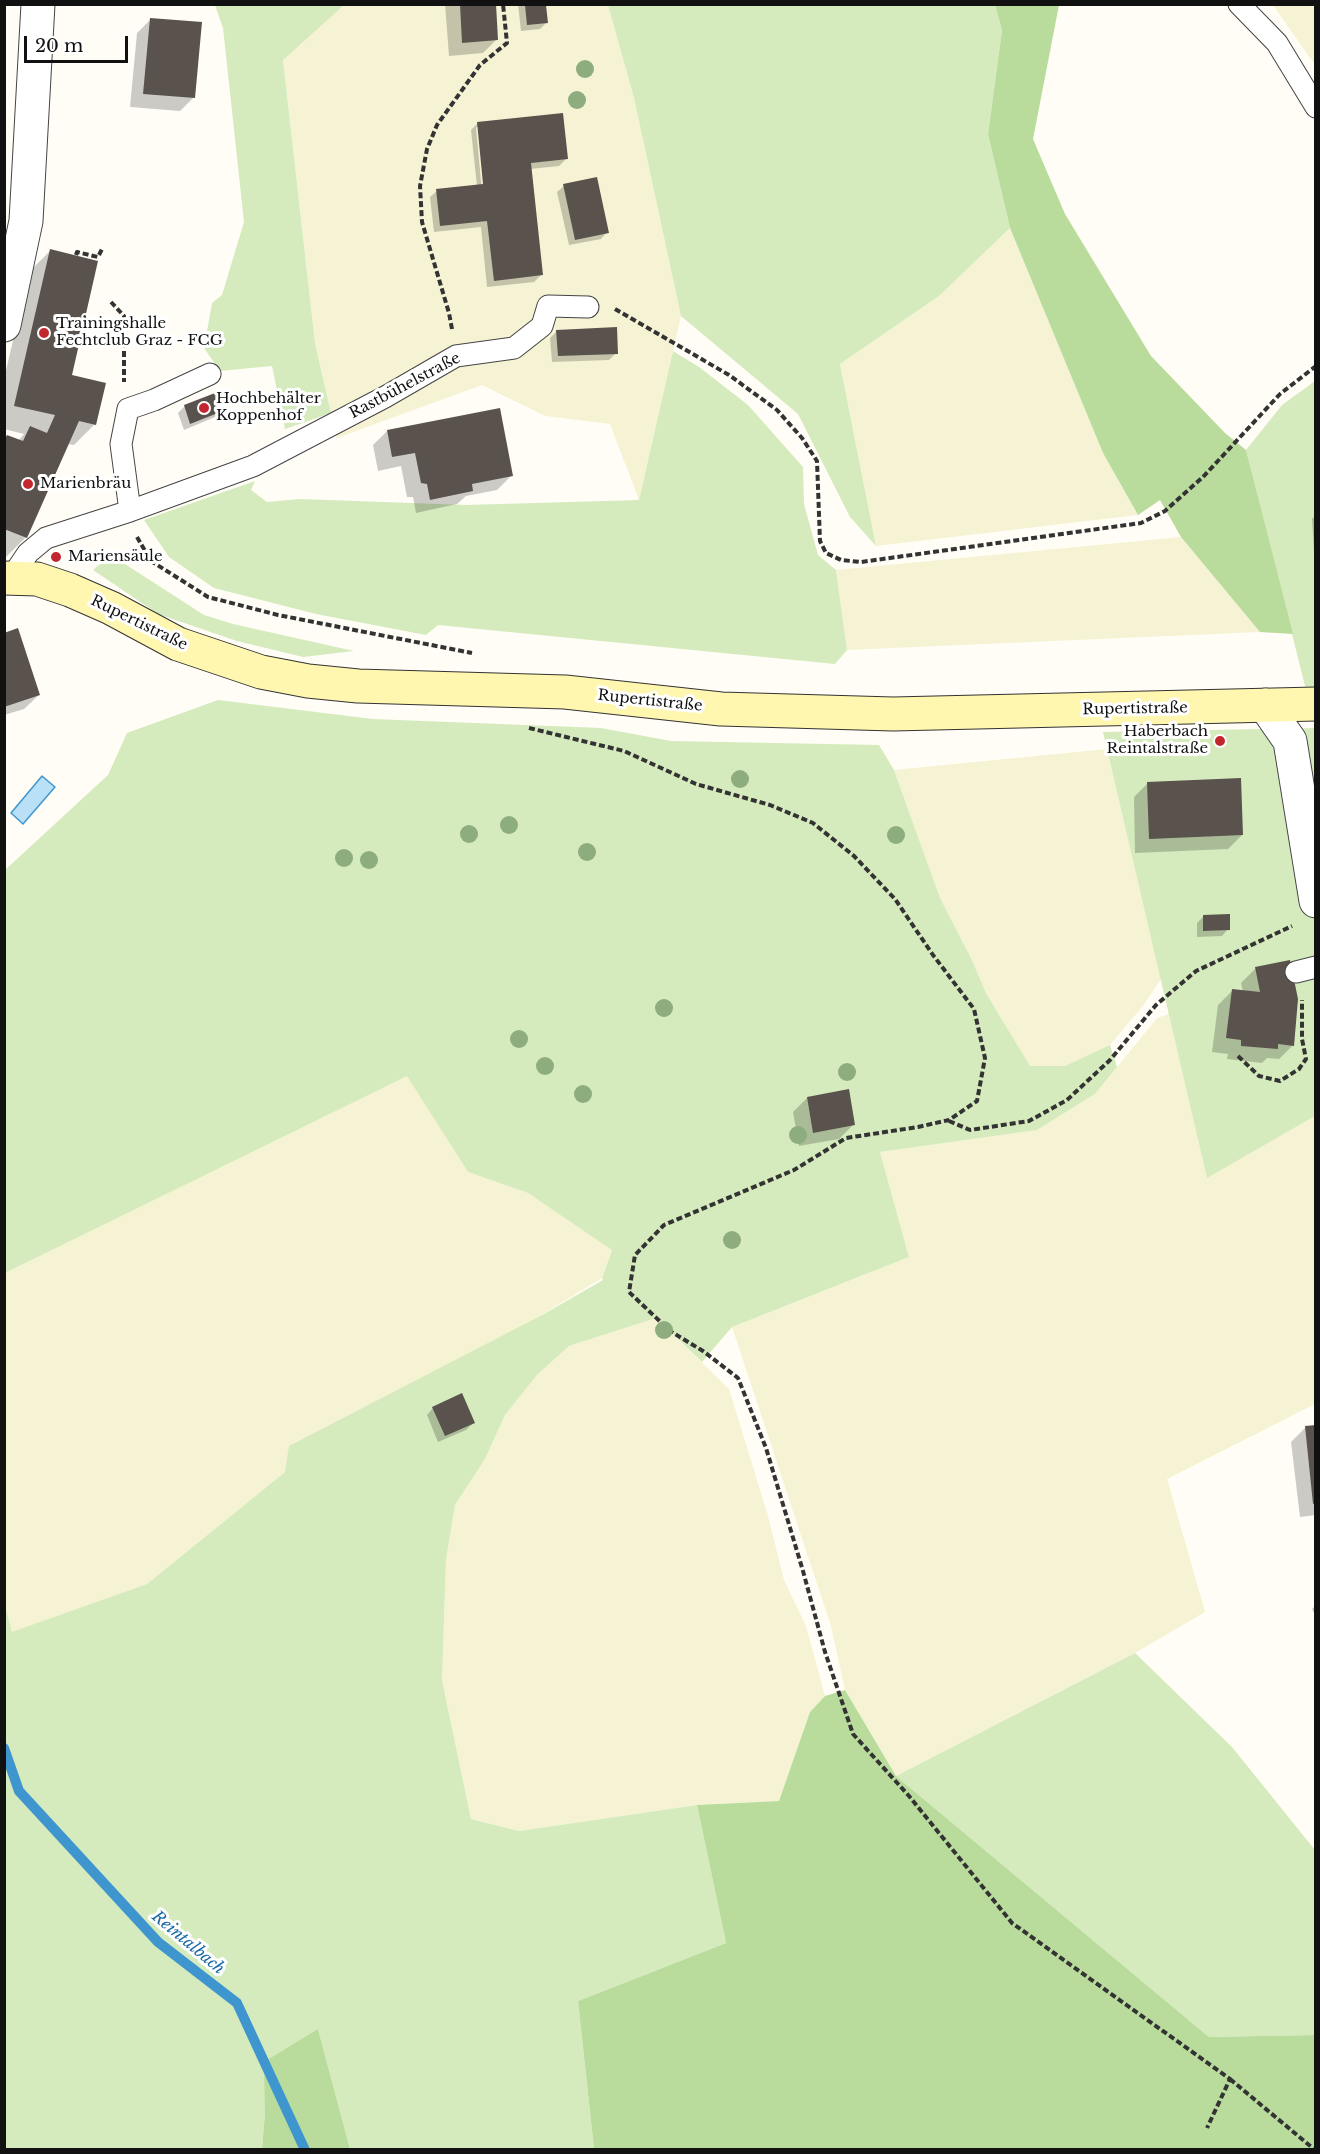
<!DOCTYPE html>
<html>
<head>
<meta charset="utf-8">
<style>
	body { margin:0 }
	#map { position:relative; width:1320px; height:2154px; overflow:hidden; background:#fffdf5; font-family:"Libre Baskerville",serif }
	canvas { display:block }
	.frame { position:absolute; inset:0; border:6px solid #111; pointer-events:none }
	.scale { position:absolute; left:24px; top:36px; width:104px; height:27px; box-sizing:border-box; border:3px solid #111; border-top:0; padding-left:8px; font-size:18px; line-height:21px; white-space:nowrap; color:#111; -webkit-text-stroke:4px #fff; paint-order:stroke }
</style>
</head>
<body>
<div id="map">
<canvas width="1320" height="2154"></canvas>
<div class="frame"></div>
<div class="scale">20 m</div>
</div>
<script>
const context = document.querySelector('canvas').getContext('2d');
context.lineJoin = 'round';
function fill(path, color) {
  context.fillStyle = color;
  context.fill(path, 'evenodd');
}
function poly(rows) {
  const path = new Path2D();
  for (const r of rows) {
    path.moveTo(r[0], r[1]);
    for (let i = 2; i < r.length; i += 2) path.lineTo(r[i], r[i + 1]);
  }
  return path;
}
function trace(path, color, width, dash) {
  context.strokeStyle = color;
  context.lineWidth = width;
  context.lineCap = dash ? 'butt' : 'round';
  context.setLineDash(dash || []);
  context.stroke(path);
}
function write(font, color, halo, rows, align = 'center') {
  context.font = font + ' "Libre Baskerville",serif';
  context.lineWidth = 6;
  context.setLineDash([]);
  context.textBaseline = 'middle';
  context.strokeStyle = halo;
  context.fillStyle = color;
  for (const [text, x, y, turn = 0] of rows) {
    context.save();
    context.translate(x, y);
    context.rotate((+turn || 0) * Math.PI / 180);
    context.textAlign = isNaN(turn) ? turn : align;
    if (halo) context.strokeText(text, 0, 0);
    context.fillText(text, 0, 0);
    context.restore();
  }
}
fill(poly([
	[344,5,608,5,634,98,681,316,639,500,610,424,545,416,482,385,337,438,315,343,283,59],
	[1273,5,1315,5,1315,65],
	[1010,228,1103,453,1138,515,876,546,840,364,939,296],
	[1181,537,1260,632,847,650,836,570],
	[1107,749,1161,979,1143,1006,1110,1045,1075,1066,1030,1066,986,993,971,958,940,898,894,770],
	[1169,1014,1207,1177,1315,1116,1315,1404,1167,1479,1205,1612,1135,1653,896,1776,845,1690,831,1626,732,1327,909,1257,880,1152,1037,1130,1095,1094,1157,1018],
	[407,1075,468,1172,528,1193,612,1249,602,1278,285,1472,147,1584,12,1633,4,1601,5,1273],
	[656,1318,729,1389,768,1516,784,1580,806,1626,825,1696,810,1712,779,1801,697,1805,519,1831,471,1819,442,1680,446,1560,455,1505,485,1459,505,1415,537,1375,569,1346]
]), '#f6f3d4');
fill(poly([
	[215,5,344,5,283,60,315,343,331,413,285,429,272,366,220,371,204,348,212,303,222,295,244,222,223,28],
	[608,5,995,5,1002,30,988,134,1010,228,939,296,840,364,876,546,850,517,798,414,681,316,634,98],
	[673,351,699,367,748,405,803,467,804,504,818,555,836,570,847,650,835,664,438,625,426,635,316,614,214,588,169,557,144,520,255,481,251,490,267,502,300,499,466,505,639,500],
	[1315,381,1315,726,1246,450,1282,405],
	[111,555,204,615,233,624,354,651,303,657,237,641,158,614,93,570],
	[218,700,373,719,601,728,671,741,879,745,894,770,940,898,971,958,986,993,1030,1066,1065,1066,1110,1045,1117,1067,1095,1094,1037,1130,880,1152,909,1257,732,1327,702,1362,656,1318,569,1346,537,1375,505,1415,485,1459,455,1505,446,1560,442,1680,471,1819,519,1831,697,1805,726,1943,578,2001,594,2149,350,2149,318,2029,265,2112,262,2149,5,2149,4,1601,12,1632,147,1584,285,1472,289,1446,544,1314,603,1280,602,1278,612,1250,528,1193,468,1172,407,1076,5,1273,5,870,108,775,127,733],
	[1315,728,1315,1116,1207,1178,1103,732],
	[1135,1653,1232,1747,1315,1850,1315,2035,1209,2037,896,1776]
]), '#d5ebbd');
fill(poly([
	[995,5,1059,5,1033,139,1065,214,1151,356,1225,433,1246,450,1293,634,1260,632,1181,537,1160,500,1138,515,1103,453,1010,228,988,134,1002,30],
	[845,1690,896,1776,1209,2037,1315,2035,1315,2149,594,2149,578,2001,726,1943,697,1805,779,1801,810,1712,825,1696],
	[318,2029,350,2149,262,2149,265,2112,264,2062]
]), '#b9dc9c');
const water = poly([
	[42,776,55,787,23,824,11,813,42,776]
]);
fill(water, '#b9e0f7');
trace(water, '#3f96cf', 1.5);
fill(poly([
	[445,4,495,4,497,39,483,53,449,56],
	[518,4,545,4,547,22,540,29,521,31],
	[151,19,194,97,180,111,130,107,137,33],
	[478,123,566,159,559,166,530,169,541,275,534,282,487,287,481,227,434,232,430,197,437,191,477,186,471,130],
	[476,127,479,127,485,192,482,192],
	[564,186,607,232,601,239,569,245,557,192],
	[50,251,70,376,95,424,74,445,67,444,26,537,5,558,4,439,18,441,24,434,4,429,4,379,29,272],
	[557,331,616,353,609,360,552,362,550,338],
	[185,406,222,410,215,417,184,430,178,413],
	[387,431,511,476,497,490,466,496,457,504,416,513,413,497,407,497,401,466,378,471,373,445],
	[1316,515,1316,585,1312,519],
	[4,635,39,695,24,709,4,715],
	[1148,783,1242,835,1228,849,1135,853,1134,797],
	[1204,916,1228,929,1222,936,1197,937,1197,923],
	[1256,968,1293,1045,1279,1059,1267,1058,1262,1063,1227,1059,1228,1054,1212,1052,1218,1005,1232,991,1243,992,1241,983],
	[807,1098,853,1125,839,1139,799,1146,793,1112],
	[433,1408,473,1423,466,1430,438,1442,427,1415],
	[1316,1427,1316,1515,1300,1517,1291,1442,1305,1428],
	[1316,1605,1316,1617,1312,1609]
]), '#0003');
trace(poly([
	[4,1748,19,1791,158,1942,237,2003,305,2150]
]), '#3f96cf', 10);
fill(poly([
	[460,4,496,4,498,40,462,43],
	[525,5,546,5,548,23,527,25],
	[150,18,202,22,195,98,143,94],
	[563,113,568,159,531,163,543,275,494,281,487,221,440,226,436,189,483,184,477,122],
	[597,177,609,233,575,240,563,184],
	[50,249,98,261,72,375,106,383,96,425,79,421,27,538,4,529,4,440,7,435,23,441,30,426,47,433,55,415,14,406],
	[617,327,618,354,558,356,556,330],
	[215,393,223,411,190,424,184,405],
	[500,408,513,476,472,484,473,491,430,500,427,484,421,483,415,453,392,457,387,430],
	[18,628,40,695,4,707,4,633],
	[1241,778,1243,835,1149,839,1147,782],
	[1230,914,1230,930,1203,931,1203,915],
	[1290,960,1298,999,1294,1046,1278,1044,1278,1049,1241,1046,1241,1040,1226,1038,1232,989,1260,992,1255,967],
	[849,1089,855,1125,813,1133,807,1097],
	[462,1393,475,1423,445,1436,432,1407],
	[1316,1425,1316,1503,1313,1504,1305,1426]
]), '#5a524d');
const service = poly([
	[1239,4,1277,43,1316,107],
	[130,511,121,444,128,409,154,400,210,374],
	[11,578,28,553,46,538,130,511,253,466,385,397,456,356,514,348,542,326,548,306,588,307],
	[1296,972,1316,967]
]);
const minor = poly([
	[4,325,26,221,38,4],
	[1265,705,1290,741,1316,901]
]);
const secondary = poly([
	[4,578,37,579,70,590,111,608,178,644,261,672,308,681,358,686,565,692,721,709,893,714,1316,704]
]);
trace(service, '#444', 23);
trace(minor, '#444', 35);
trace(secondary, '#333', 35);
trace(poly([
	[76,255,77,252,98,257,103,247],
	[111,302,124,316,124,382],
	[615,309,729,375,777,410,802,438,817,461,820,541,826,553,841,560,861,562,1141,523,1165,511,1203,477,1280,394,1316,366],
	[452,329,449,313,422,222,420,186,427,149,437,125,480,65,507,43,503,4],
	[137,537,151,561,208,597,278,615,472,653],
	[529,728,624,751,696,784,770,805,813,823,854,856,895,899,933,955,974,1009,985,1058,977,1101,949,1120,918,1127,846,1138,794,1170,664,1225,635,1255,629,1292,670,1331,703,1351,738,1378,766,1448,803,1571,825,1652,853,1734,909,1796,1012,1923,1230,2079,1207,2128],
	[1238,1056,1259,1076,1280,1081,1299,1069,1306,1059,1302,1039,1302,1000],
	[949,1121,970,1130,1029,1121,1067,1100,1110,1060,1156,1005,1196,971,1292,926],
	[1230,2079,1315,2150]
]), '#333', 4, [6, 3]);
trace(service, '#fff', 21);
trace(minor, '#fff', 33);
trace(secondary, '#fff6b0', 33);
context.fillStyle = '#8dad7f';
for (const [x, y] of [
	[585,69],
	[577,100],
	[740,779],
	[509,825],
	[469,834],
	[896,835],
	[587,852],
	[344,858],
	[369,860],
	[664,1008],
	[519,1039],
	[545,1066],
	[847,1072],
	[583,1094],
	[798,1135],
	[732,1240],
	[664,1330]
]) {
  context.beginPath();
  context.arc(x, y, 9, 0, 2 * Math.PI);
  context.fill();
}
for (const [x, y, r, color] of [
	[44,333,6,"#c4262e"],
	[204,408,6,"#c4262e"],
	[28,484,6,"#c4262e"],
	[56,557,6,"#c4262e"],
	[1220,741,6,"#c4262e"]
]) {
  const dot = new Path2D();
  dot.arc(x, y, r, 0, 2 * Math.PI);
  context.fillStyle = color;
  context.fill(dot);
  trace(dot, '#fff', 2);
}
write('15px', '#111', '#fff', [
	["Trainingshalle",56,324],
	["Fechtclub Graz - FCG",56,341],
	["Hochbehälter",216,399],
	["Koppenhof",216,416],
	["Marienbräu",40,484],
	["Mariensäule",68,557],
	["Haberbach",1208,732,"right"],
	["Reintalstraße",1208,749,"right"]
], 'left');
write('15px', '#111', '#fff', [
	["Rastbühelstraße",405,386,-28],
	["Rupertistraße",139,623,26],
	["Rupertistraße",650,701,6],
	["Rupertistraße",1135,709,-1]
]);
write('italic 16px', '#1768a6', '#fff', [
	["Reintalbach",188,1943,40]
]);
</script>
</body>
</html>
